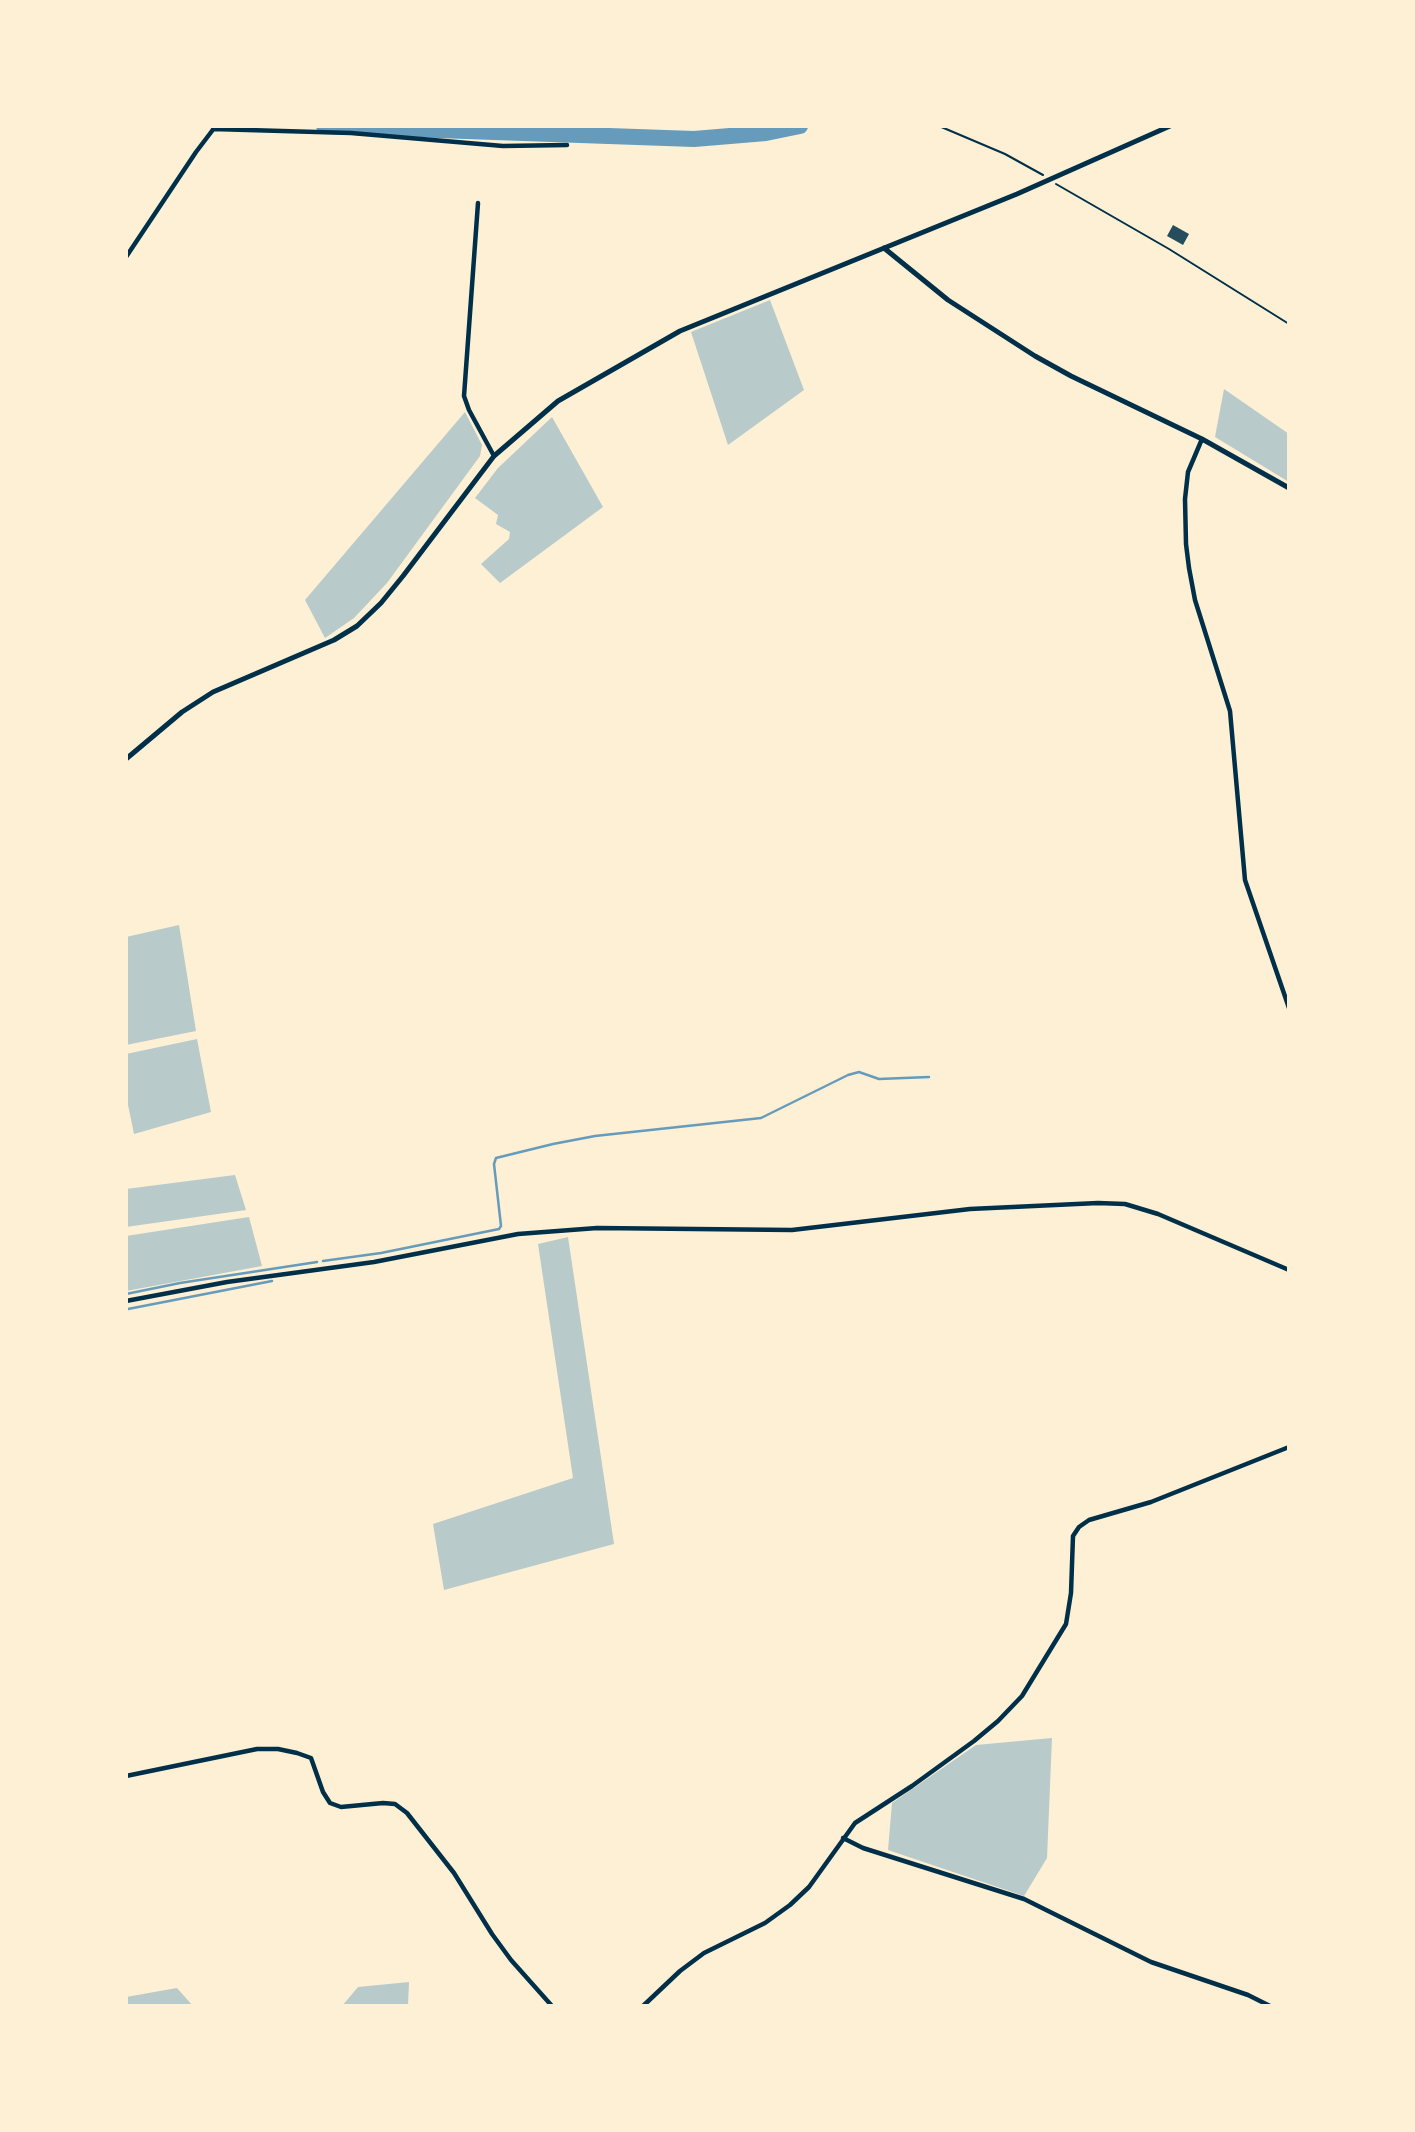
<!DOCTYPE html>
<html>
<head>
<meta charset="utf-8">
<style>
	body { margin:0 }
	#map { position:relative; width:1415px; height:2132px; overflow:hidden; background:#fdf0d5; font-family:"DM Sans",sans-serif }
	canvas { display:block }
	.frame { position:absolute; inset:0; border:128px solid #fdf0d5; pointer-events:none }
</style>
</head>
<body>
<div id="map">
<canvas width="1415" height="2132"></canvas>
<div class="frame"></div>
</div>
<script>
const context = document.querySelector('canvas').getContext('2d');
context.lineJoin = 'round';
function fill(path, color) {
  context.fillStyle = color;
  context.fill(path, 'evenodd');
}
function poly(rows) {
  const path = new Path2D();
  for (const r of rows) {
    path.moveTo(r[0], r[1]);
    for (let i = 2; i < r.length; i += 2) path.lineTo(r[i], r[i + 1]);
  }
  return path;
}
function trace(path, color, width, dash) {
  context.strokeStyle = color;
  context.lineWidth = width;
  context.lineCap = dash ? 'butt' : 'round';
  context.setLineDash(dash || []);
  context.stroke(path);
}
fill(poly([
	[770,300,804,390,728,445,691,332],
	[1224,389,1289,434,1289,482,1215,437],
	[465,412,482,445,480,456,387,583,354,618,325,638,305,600],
	[552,417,603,507,500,583,481,564,509,539,510,532,496,524,498,515,475,498,498,468],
	[179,925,196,1031,126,1045,126,937],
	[197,1039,211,1112,134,1134,126,1095,126,1054],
	[235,1175,246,1210,126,1227,126,1189],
	[249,1217,262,1266,126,1291,126,1236],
	[568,1237,614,1544,444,1590,433,1524,573,1478,538,1244],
	[1052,1738,1047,1858,1024,1896,888,1850,892,1803,976,1745],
	[409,1982,408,2006,342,2006,358,1987],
	[177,1988,193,2006,126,2006,126,1997]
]), '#b9caca');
trace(poly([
	[323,1261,381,1253,499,1229,501,1226,500,1217,494,1164,496,1158,553,1144,595,1136,761,1118,848,1075,859,1072,879,1079,929,1077],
	[126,1294,180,1283,317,1262],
	[128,1309,272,1281]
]), '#669bbc', 2.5);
trace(poly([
	[324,126,694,139,766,133,800,126]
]), '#669bbc', 16);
fill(poly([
	[1173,225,1189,234,1183,245,1167,236]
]), '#264d5e');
trace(poly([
	[939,126,1005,154,1043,175],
	[1056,184,1169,249,1289,324]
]), '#003049', 2);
trace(poly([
	[213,129,351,133,503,146,567,145],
	[478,203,464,396,469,410,494,456],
	[126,257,196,152,215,127],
	[1202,439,1188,472,1185,499,1186,544,1189,568,1195,600,1230,711,1245,880,1289,1008],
	[126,1301,227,1282,374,1262,518,1234,597,1228,792,1230,970,1209,1098,1203,1125,1204,1158,1214,1289,1270],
	[126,1776,257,1749,278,1749,297,1753,311,1758,323,1792,330,1803,341,1807,383,1803,395,1804,407,1813,454,1873,492,1934,511,1960,552,2006],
	[843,1838,863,1848,1024,1899,1151,1962,1248,1995,1270,2006],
	[643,2006,680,1971,704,1953,765,1923,790,1905,809,1887,855,1823,912,1786,974,1741,998,1721,1022,1696,1066,1624,1071,1593,1073,1536,1079,1527,1089,1520,1151,1502,1289,1447]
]), '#003049', 4.5);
trace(poly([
	[884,248,948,300,1035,356,1071,376,1202,439,1289,488],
	[126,759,182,712,213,692,334,640,357,626,381,603,403,576,494,456,558,401,680,331,1017,194,1170,126]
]), '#003049', 5);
</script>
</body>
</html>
